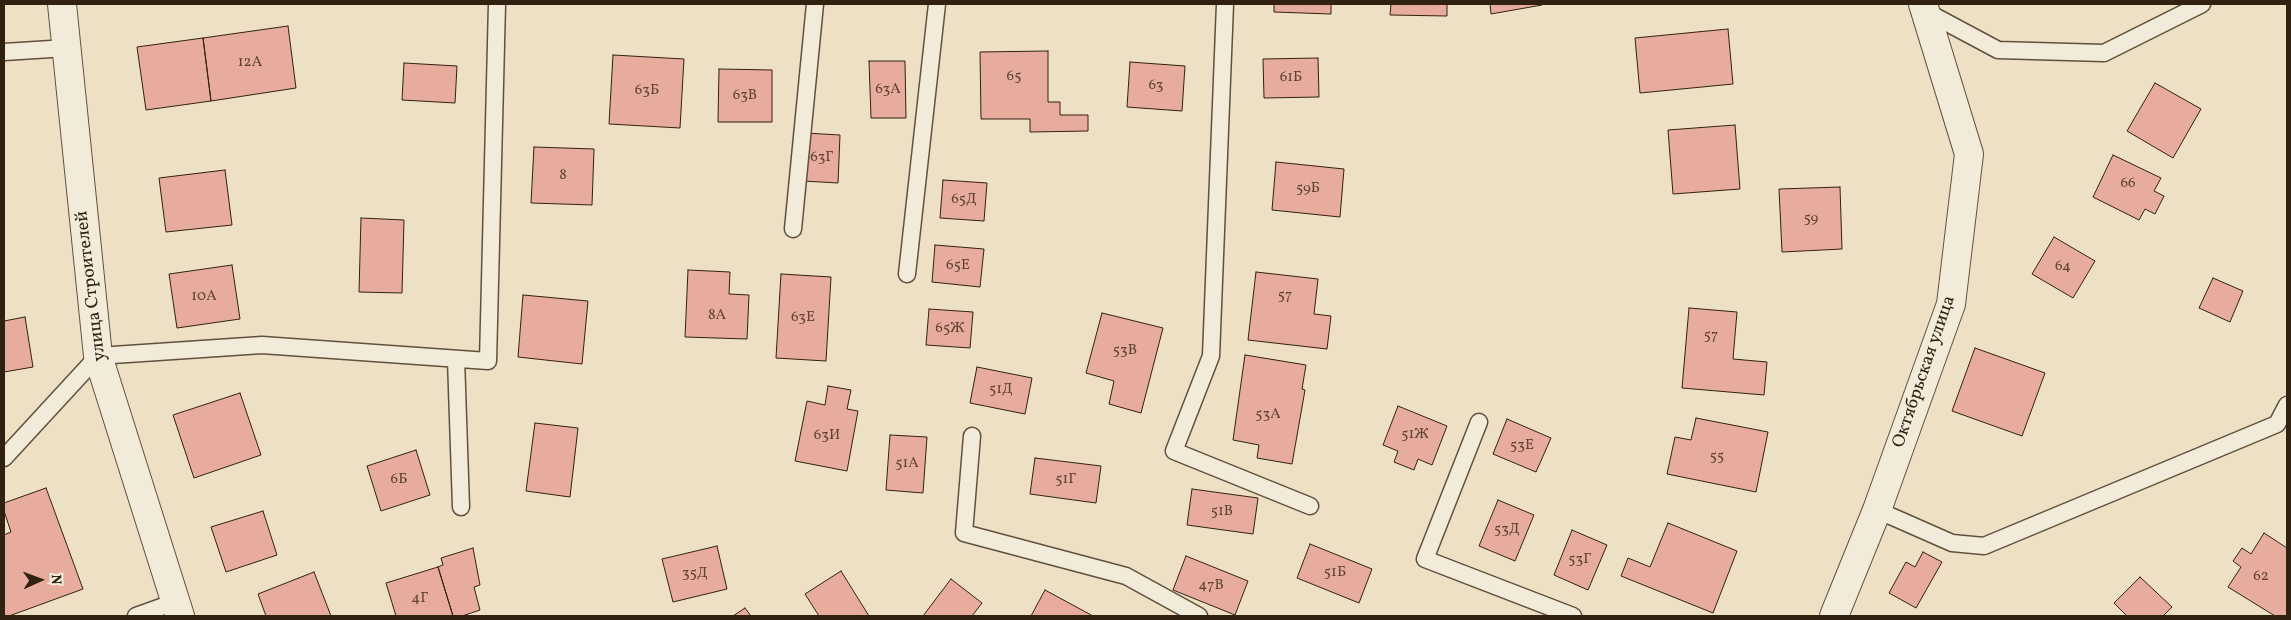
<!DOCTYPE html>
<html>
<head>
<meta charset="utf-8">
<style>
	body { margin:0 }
	#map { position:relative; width:2291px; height:620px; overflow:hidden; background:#ede0c5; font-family:Vollkorn,serif }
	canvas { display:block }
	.frame { position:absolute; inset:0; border:5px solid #312111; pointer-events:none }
	.north { position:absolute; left:15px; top:555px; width:50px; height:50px; -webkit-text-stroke:4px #f3ebd9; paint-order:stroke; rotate:88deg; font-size:14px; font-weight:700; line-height:20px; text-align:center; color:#312111 }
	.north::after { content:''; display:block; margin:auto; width:18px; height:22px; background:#312111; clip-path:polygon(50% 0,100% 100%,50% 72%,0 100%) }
</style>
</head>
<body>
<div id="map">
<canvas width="2291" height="620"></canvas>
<div class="frame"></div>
<div class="north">N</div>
</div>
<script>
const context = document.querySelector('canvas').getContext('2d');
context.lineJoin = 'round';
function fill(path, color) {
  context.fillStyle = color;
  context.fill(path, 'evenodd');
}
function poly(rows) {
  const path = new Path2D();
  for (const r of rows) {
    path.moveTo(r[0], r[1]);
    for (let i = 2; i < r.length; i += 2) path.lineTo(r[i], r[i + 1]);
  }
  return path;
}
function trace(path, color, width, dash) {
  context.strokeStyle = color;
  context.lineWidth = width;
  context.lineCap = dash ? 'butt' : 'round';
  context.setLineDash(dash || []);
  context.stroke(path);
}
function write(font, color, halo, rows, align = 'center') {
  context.font = font + ' Vollkorn,serif';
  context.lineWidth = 5;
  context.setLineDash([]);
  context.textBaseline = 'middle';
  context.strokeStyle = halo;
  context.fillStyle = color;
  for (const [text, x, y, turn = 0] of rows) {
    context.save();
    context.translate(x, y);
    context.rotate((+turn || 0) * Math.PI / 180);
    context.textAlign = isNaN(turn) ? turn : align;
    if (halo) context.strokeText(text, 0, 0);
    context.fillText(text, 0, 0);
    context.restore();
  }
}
const building = poly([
	[1274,4,1331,4,1331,14,1274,12,1274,4],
	[1391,4,1447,4,1447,16,1390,15,1391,4],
	[1490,4,1541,4,1542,5,1491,14,1490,4],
	[288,26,296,88,211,101,203,38,288,26],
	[1728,29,1733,84,1640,93,1635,38,1728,29],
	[203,38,211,101,146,110,137,47,203,38],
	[1048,51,1048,102,1060,102,1060,115,1088,115,1088,131,1030,132,1030,119,981,119,980,52,1048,51],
	[613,55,684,59,680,128,609,124,613,55],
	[1318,58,1319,97,1264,98,1263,59,1318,58],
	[869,61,905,61,906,118,871,118,869,61],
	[1130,62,1185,66,1182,111,1127,107,1130,62],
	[404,63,457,66,455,103,402,100,404,63],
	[719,69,772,70,772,122,718,122,719,69],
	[2155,83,2201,109,2173,158,2127,131,2155,83],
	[1735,125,1740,189,1673,194,1668,130,1735,125],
	[805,133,840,135,838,183,803,181,805,133],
	[534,147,594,149,592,205,531,203,534,147],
	[2113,155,2161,178,2154,191,2164,196,2155,214,2145,209,2139,220,2093,197,2113,155],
	[1276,162,1344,169,1340,217,1272,210,1276,162],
	[225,170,232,225,166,232,159,178,225,170],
	[943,180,987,183,984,221,940,218,943,180],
	[1840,187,1842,249,1782,252,1779,189,1840,187],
	[361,218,404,220,402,293,359,292,361,218],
	[2054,237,2095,261,2073,298,2032,274,2054,237],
	[935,245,984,249,980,287,932,282,935,245],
	[232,265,240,319,177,328,169,274,232,265],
	[688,270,730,272,729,294,749,295,747,339,685,337,688,270],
	[1256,272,1318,279,1314,314,1331,316,1327,349,1248,340,1256,272],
	[781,274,831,277,826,361,776,358,781,274],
	[2213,278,2243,291,2230,322,2199,308,2213,278],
	[523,295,588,301,582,364,518,357,523,295],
	[1689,308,1737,312,1733,359,1767,362,1764,395,1682,388,1689,308],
	[929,309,973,312,970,348,926,345,929,309],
	[1102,313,1163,328,1141,413,1109,404,1114,381,1086,373,1102,313],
	[25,317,33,367,4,372,4,321,25,317],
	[1975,348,2045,373,2022,436,1952,411,1975,348],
	[1245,355,1306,365,1302,389,1305,390,1292,464,1257,458,1259,445,1233,440,1245,355],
	[977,367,1032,378,1025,414,970,403,977,367],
	[828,386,851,390,847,409,858,411,847,471,795,461,807,401,825,405,828,386],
	[240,393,261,455,194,478,173,415,240,393],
	[1398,406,1447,426,1432,465,1418,459,1414,470,1394,462,1398,451,1383,445,1398,406],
	[1696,418,1768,432,1756,492,1667,474,1675,437,1691,440,1696,418],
	[1507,419,1551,438,1536,472,1493,454,1507,419],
	[535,423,578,428,570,497,526,491,535,423],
	[890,435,927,437,923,493,886,490,890,435],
	[416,450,430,495,381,511,367,466,416,450],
	[1035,458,1101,466,1096,503,1030,494,1035,458],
	[46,488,83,589,9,616,4,616,4,535,11,532,4,511,4,503,46,488],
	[1192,489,1258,498,1253,534,1187,525,1192,489],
	[1498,500,1534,515,1515,561,1479,546,1498,500],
	[263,511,277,555,226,572,211,527,263,511],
	[1668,523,1737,551,1713,613,1621,576,1628,558,1650,567,1668,523],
	[1572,530,1607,545,1588,590,1554,575,1572,530],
	[2264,533,2287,548,2287,616,2275,616,2228,587,2241,567,2233,561,2242,548,2251,554,2264,533],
	[1310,544,1372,569,1359,603,1297,578,1310,544],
	[717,546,727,589,673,602,662,559,717,546],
	[473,548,480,585,474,587,480,610,462,616,453,616,438,567,443,565,441,558,473,548],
	[1923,552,1942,562,1916,608,1889,593,1906,562,1915,567,1923,552],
	[1186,556,1248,581,1235,615,1173,590,1186,556],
	[438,567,453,616,396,616,386,583,438,567],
	[841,571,869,616,819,616,805,594,841,571],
	[314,572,331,616,266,616,258,594,314,572],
	[2140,577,2172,607,2163,616,2127,616,2114,603,2140,577],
	[951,579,982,603,972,616,923,616,951,579],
	[1045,590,1093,616,1031,616,1045,590],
	[745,608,751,616,733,616,745,608]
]);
fill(building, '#e7ac9e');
trace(building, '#312111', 1);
const lane = poly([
	[1225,4,1211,356,1174,451,1310,506],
	[1925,11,1998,50,2104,53,2202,4],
	[4,52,67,48],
	[793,229,815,4],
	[907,274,937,4],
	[456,359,461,507],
	[1479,422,1425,559,1573,616],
	[972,436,964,533,1126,576,1199,616],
	[4,458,98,356,262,345,488,361,497,4],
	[1877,510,1952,543,1984,546,2277,424,2287,405],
	[136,616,175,602]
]);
const street = poly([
	[62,4,98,356,180,616],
	[1834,616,1877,510,1951,304,1969,154,1923,4]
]);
trace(lane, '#60513e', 19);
trace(street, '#60513e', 30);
trace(lane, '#f3ebd9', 16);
trace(street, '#f3ebd9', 28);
write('15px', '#5e4434', null, [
	["12А",250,63],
	["65",1014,77],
	["61Б",1291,78],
	["63",1156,86],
	["63А",888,90],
	["63Б",647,91],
	["63В",745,96],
	["63Г",822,158],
	["8",563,176],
	["66",2128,184],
	["59Б",1308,189],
	["65Д",964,200],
	["59",1811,219],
	["65Е",958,266],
	["64",2063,267],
	["57",1285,296],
	["10А",204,297],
	["8А",717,316],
	["63Е",803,318],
	["65Ж",950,329],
	["57",1711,336],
	["53В",1125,351],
	["51Д",1001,390],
	["53А",1268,415],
	["51Ж",1415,435],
	["63И",827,436],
	["53Е",1522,446],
	["55",1717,457],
	["51А",907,464],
	["6Б",399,480],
	["51Г",1066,480],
	["51В",1222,512],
	["53Д",1507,530],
	["53Г",1580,560],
	["51Б",1335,573],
	["35Д",695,574],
	["62",2261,577],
	["47В",1211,586],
	["4Г",420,599]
]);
write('18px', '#312111', '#f3ebd9', [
	["улица Строителей",92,286,-97],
	["Октябрьская улица",1925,372,-71]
]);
</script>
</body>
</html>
